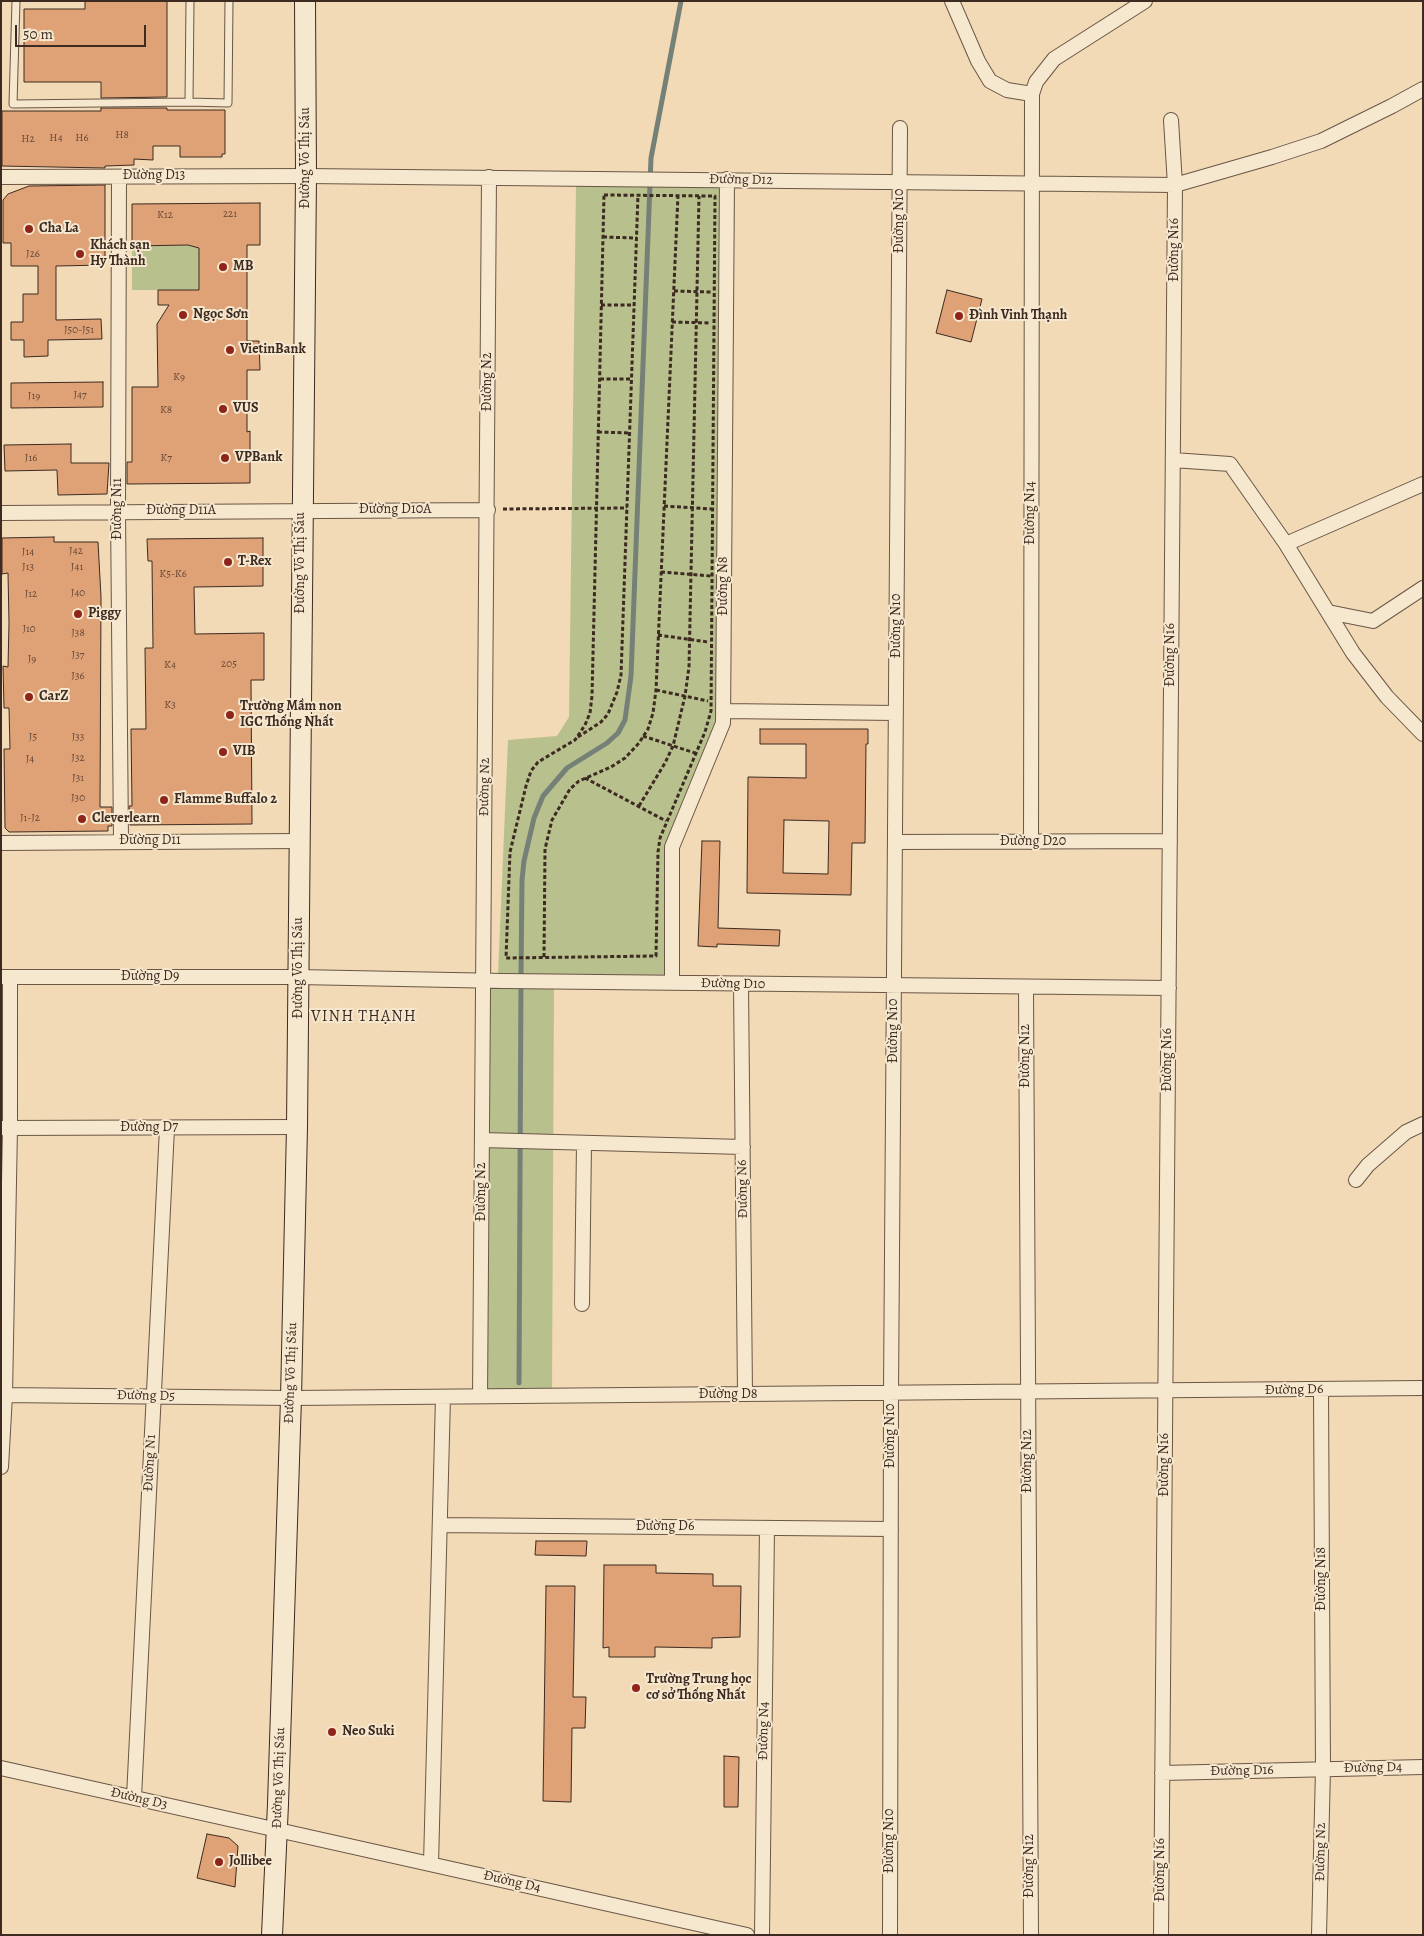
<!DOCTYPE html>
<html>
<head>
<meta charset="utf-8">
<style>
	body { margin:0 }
	#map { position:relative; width:1424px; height:1936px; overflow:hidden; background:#f1dab5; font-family:Alegreya,serif }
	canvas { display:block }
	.frame { position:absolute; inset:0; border:2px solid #3d2a21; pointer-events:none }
	.scale { position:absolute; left:15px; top:25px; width:131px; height:22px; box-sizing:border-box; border:2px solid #3d2a21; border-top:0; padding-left:6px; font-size:15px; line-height:18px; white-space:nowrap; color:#3d2a21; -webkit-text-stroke:4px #f6e7cf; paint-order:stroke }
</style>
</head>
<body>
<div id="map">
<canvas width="1424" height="1936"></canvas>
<div class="frame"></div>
<div class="scale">50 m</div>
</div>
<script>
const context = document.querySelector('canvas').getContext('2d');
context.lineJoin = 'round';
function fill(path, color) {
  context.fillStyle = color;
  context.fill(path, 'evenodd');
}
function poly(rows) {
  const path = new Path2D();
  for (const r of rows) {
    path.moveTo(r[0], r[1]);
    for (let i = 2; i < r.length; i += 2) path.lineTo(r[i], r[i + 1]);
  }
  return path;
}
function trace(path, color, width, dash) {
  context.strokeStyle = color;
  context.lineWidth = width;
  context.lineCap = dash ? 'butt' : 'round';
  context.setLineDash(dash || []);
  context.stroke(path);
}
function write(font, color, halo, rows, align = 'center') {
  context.font = font + ' Alegreya,serif';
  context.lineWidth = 4;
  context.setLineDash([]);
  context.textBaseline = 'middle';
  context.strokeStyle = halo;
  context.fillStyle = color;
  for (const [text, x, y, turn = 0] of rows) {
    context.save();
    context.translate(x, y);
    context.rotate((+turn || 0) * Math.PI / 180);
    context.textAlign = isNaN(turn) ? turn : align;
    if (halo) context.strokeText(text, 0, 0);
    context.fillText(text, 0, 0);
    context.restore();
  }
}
fill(poly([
	[576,184,721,186,717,722,666,847,666,977,498,975,508,740,557,736,569,717],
	[199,245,199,290,132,290,132,246],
	[482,987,554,989,552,1392,486,1393]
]), '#b8c08e');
trace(poly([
	[519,1383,521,975,522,880,524,861,534,818,543,796,567,768,607,743,618,733,625,720,631,676,651,158,681,1]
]), '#758077', 5);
const building = poly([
	[85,1,167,1,167,97,101,98,101,82,24,82,24,9,85,9,85,1],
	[101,108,167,108,167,110,225,110,225,154,222,154,222,157,180,157,180,146,153,146,153,160,134,159,134,165,105,166,105,168,2,166,2,111,101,111,101,108],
	[105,185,105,265,56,266,56,320,101,319,102,339,48,340,48,356,24,357,24,340,11,340,11,322,23,322,23,294,38,294,38,266,11,266,11,243,3,243,3,200,8,194,29,186,105,185],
	[260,203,260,245,247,245,247,341,259,341,260,370,247,370,247,432,250,431,250,483,127,484,127,462,132,462,132,387,158,387,157,324,169,305,158,305,158,290,199,290,199,248,188,245,132,246,132,204,260,203],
	[947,290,982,299,971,342,936,333,947,290],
	[103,382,103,407,11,408,11,383,103,382],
	[71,444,71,463,109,463,107,494,58,495,57,470,5,471,4,445,71,444],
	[54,537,54,542,98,542,101,597,100,807,112,807,112,826,108,826,108,831,9,832,5,828,4,749,10,749,9,708,4,708,3,666,8,667,9,623,8,573,2,574,2,538,54,537],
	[263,538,263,586,194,587,195,634,264,633,264,680,251,680,252,824,130,825,129,806,132,806,131,729,146,729,145,648,153,648,152,561,148,561,147,539,263,538],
	[760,729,868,729,868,744,866,744,865,843,852,843,851,895,747,893,748,777,806,778,806,744,760,744,760,729],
	[784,820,829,821,828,874,783,873,784,820],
	[702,841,720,841,718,928,780,930,779,946,717,944,717,947,698,946,702,841],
	[536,1541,587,1541,586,1556,535,1555,536,1541],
	[604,1565,656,1565,656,1573,713,1574,713,1586,741,1586,740,1637,712,1638,712,1648,655,1647,655,1657,609,1657,609,1647,603,1648,604,1565],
	[546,1586,575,1586,573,1697,586,1697,585,1728,572,1728,571,1802,543,1801,546,1586],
	[724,1756,739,1757,738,1807,724,1807,724,1756],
	[207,1834,229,1838,238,1846,235,1887,197,1878,207,1834]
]);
fill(building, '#dfa176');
trace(building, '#3d2a21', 1);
const service = poly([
	[16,1,13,104,189,102,190,1],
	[189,102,228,103,229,1]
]);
const minor = poly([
	[952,1,978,61,990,81,1007,90,1032,94],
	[1,177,306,176,1175,185,1272,157,1321,141,1392,106,1423,89],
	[119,177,118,511,121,841],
	[1173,460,1230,464,1286,544,1353,653,1387,697,1423,734],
	[1,513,488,510],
	[1286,544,1423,484],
	[1328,612,1373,621,1423,588],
	[723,711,896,713],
	[895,842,1170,841],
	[1031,842,1032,94,1036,82,1054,59,1145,1],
	[1,843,300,841],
	[1,977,298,977,504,981,1169,988],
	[672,983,672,847,723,723,727,179],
	[741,984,745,1394],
	[1026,987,1031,1935],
	[2,1128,297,1127],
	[482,1140,743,1147],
	[1356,1180,1368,1165,1406,1132,1423,1124],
	[582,1304,584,1143],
	[1,1395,291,1398,1423,1388],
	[480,1396,489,177],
	[1,1467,5,1395,10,1128,10,977],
	[440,1525,891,1529],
	[1,1768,747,1935],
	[1162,1773,1423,1767],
	[134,1797,167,1128],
	[431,1864,443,1397],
	[762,1935,767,1528],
	[890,1935,891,1393,900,128],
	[1161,1935,1175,185,1171,120],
	[1319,1935,1323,1769,1321,1390]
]);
const secondary = poly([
	[272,1935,278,1804,291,1398,297,1127,306,176,305,1]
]);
trace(service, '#6a5646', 9);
trace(minor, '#6a5646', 16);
trace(secondary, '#3d2a21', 22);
trace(poly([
	[604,195,715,196,711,711,705,732,660,838,658,852,656,956,506,958,510,852,526,786,531,771,538,762,575,740,585,725,590,713,592,696,604,195],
	[603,237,637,238],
	[674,291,711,292],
	[601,305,634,305],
	[672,322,711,323],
	[600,379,631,379],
	[598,432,630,433],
	[664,506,712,509],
	[503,509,627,508],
	[661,572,711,576],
	[658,635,708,642],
	[656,690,708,701],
	[643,736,695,753],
	[578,737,601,722,608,714,617,692,621,675,638,195],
	[585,778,666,821],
	[639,806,665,763,673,746,685,696,689,667,699,196],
	[544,957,545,849,552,820,570,789,579,781,611,767,625,758,639,743,648,729,653,713,656,690,678,195]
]), '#3d2a21', 3, [4, 2.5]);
trace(service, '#f6e7cf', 7);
trace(minor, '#f6e7cf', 14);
trace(secondary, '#f6e7cf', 20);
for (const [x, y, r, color] of [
	[29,229,5,"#8f2418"],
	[80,254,5,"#8f2418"],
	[223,267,5,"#8f2418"],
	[183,315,5,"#8f2418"],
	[959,316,5,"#8f2418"],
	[230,350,5,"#8f2418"],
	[223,409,5,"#8f2418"],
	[225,458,5,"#8f2418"],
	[228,562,5,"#8f2418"],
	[78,614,5,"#8f2418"],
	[29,697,5,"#8f2418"],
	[230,715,5,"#8f2418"],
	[223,752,5,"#8f2418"],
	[164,800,5,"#8f2418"],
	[82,819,5,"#8f2418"],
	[636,1688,5,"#8f2418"],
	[332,1732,5,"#8f2418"],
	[219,1862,5,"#8f2418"]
]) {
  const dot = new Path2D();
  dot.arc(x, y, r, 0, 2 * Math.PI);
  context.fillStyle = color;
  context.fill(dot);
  trace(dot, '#f6e7cf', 2);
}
write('11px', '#664836', null, [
	["H8",122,135],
	["H4",56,138],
	["H6",82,138],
	["H2",28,139],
	["221",230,214],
	["K12",165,215],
	["J26",33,254],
	["J50-J51",79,330],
	["K9",179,377],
	["J47",80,395],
	["J19",34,396],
	["K8",166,410],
	["J16",31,458],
	["K7",166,458],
	["J42",76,551],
	["J14",28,552],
	["J13",28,567],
	["J41",77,567],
	["K5-K6",173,574],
	["J40",78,593],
	["J12",31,594],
	["J10",29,629],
	["J38",78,633],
	["J37",78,655],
	["J9",32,659],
	["205",229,664],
	["K4",170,665],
	["J36",78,676],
	["K3",170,705],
	["J5",33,737],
	["J33",78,737],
	["J32",78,758],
	["J4",30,759],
	["J31",78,778],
	["J30",78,798],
	["J1-J2",30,818]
]);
write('14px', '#3d2a21', '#f6e7cf', [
	["Đường Võ Thị Sáu",306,158,-90],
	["Đường D13",154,176],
	["Đường D12",741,180,1],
	["Đường N10",900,221,-90],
	["Đường N16",1175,250,-90],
	["Đường N2",488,382,-90],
	["Đường N11",118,509,-90],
	["Đường D10A",395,510],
	["Đường D11A",181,511],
	["Đường N14",1031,513,-90],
	["Đường Võ Thị Sáu",301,563,-90],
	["Đường N8",724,586,-90],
	["Đường N10",897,626,-90],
	["Đường N16",1171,655,-90],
	["Đường N2",485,787,-89],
	["Đường D11",150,841],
	["Đường D20",1033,842],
	["Đường Võ Thị Sáu",299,968,-90],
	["Đường D9",150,977],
	["Đường D10",733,984,1],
	["Đường N10",894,1031,-90],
	["Đường N12",1026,1056,-90],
	["Đường N16",1168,1060,-90],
	["Đường D7",149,1128],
	["Đường N6",743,1189,-91],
	["Đường N2",482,1192,-90],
	["Đường Võ Thị Sáu",291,1373,-88],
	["Đường D6",1294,1390,-1],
	["Đường D8",728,1395],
	["Đường D5",146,1396,1],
	["Đường N10",891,1436,-90],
	["Đường N12",1028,1461,-90],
	["Đường N1",150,1463,-87],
	["Đường N16",1165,1465,-90],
	["Đường D6",665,1527],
	["Đường N18",1322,1579,-90],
	["Đường N4",764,1731,-89],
	["Đường D4",1373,1768,-1],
	["Đường D16",1242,1771,-1],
	["Đường Võ Thị Sáu",279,1778,-88],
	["Đường D3",139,1799,13],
	["Đường N10",890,1841,-90],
	["Đường N2",1321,1852,-89],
	["Đường N12",1030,1866,-90],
	["Đường N16",1161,1870,-90],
	["Đường D4",512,1882,13]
]);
write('bold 14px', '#3d2a21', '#f6e7cf', [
	["Cha La",39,229],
	["Khách sạn",90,246],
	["Hy Thành",90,262],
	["MB",233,267],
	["Ngọc Sơn",193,315],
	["Đình Vinh Thạnh",969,316],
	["VietinBank",240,350],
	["VUS",233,409],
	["VPBank",235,458],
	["T-Rex",238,562],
	["Piggy",88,614],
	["CarZ",39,697],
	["Trường Mầm non",240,707],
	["IGC Thống Nhất",240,723],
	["VIB",233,752],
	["Flamme Buffalo 2",174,800],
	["Cleverlearn",92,819],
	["Trường Trung học",646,1680],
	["cơ sở Thống Nhất",646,1696],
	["Neo Suki",342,1732],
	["Jollibee",229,1862]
], 'left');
context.letterSpacing = '1px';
write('16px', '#3d2a21', '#f6e7cf', [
	["VINH THẠNH",364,1017]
]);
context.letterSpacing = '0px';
</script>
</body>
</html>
